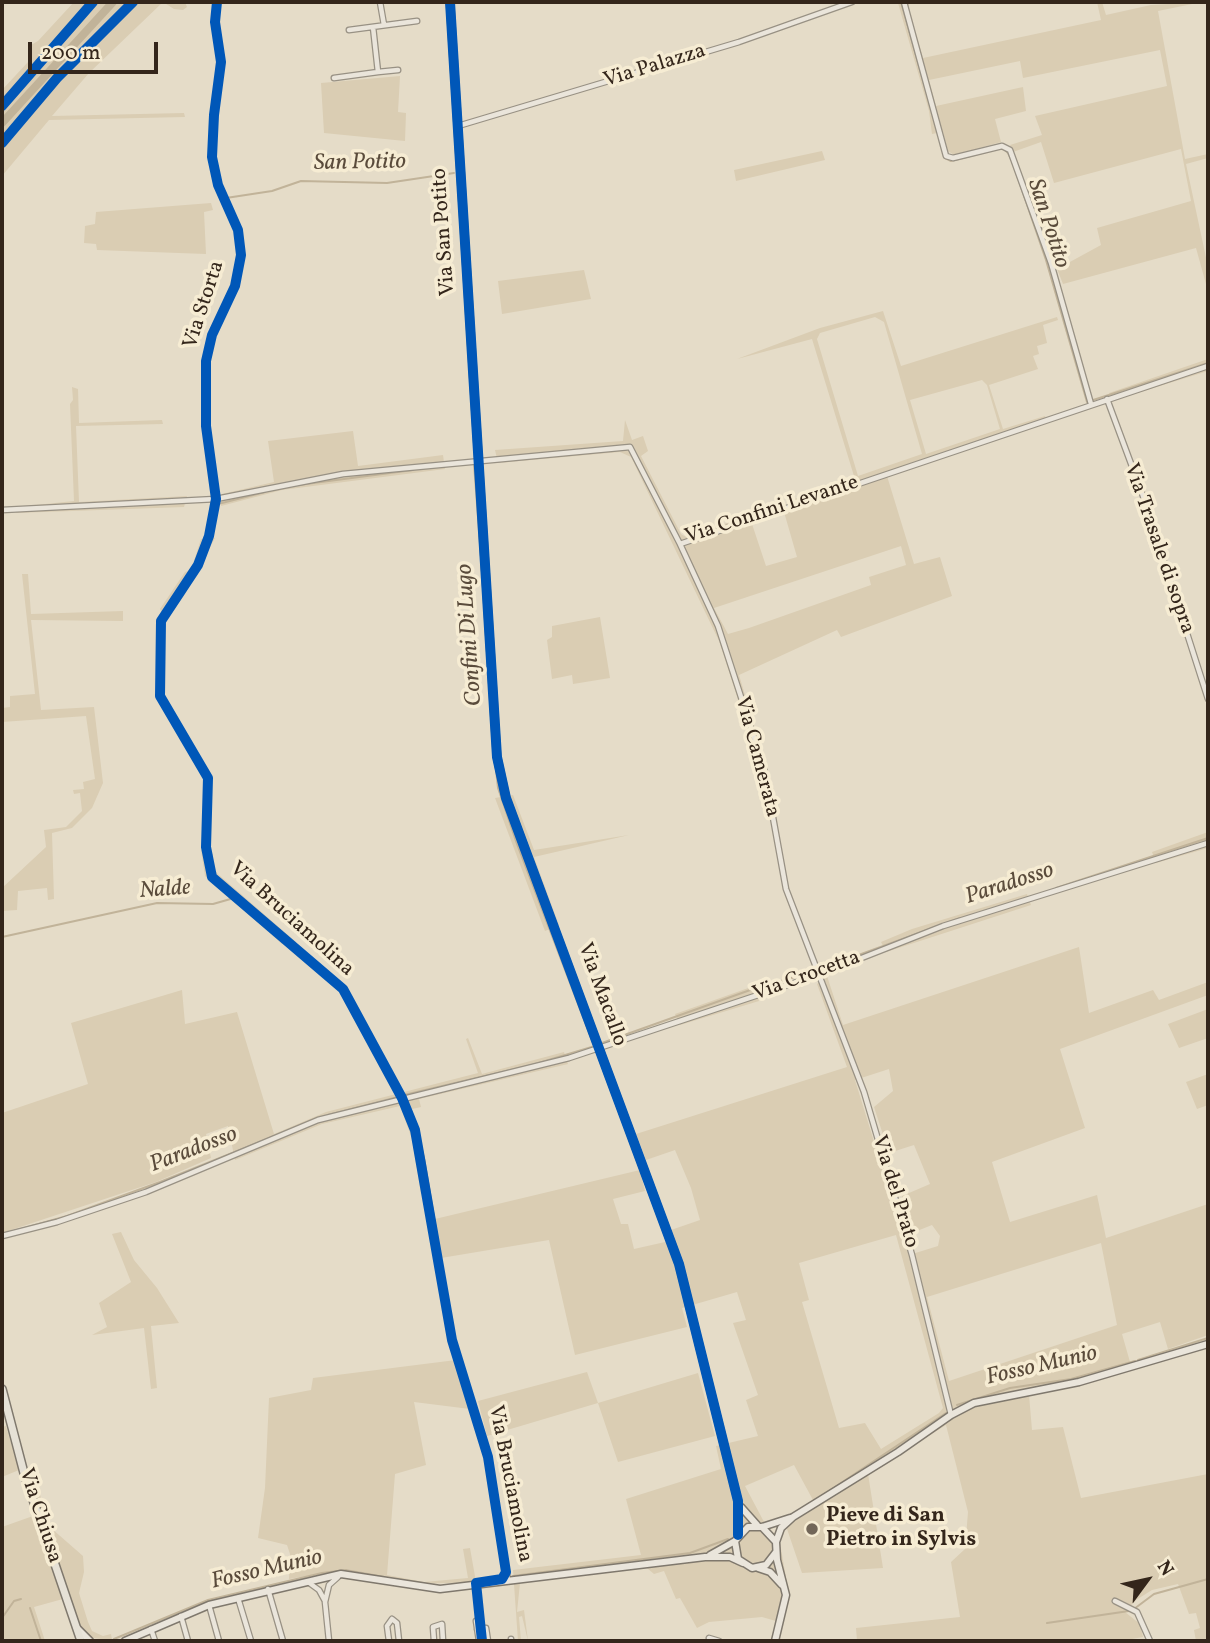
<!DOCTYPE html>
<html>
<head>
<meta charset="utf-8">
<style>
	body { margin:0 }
	#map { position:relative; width:1210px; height:1643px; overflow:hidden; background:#e5dcc8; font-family:Vollkorn,serif }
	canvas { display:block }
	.frame { position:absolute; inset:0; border:4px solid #34261b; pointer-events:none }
	.north { position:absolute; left:1112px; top:1545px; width:70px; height:70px; -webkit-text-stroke:5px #f6ecd3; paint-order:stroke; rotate:57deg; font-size:19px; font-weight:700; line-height:28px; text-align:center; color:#34261b }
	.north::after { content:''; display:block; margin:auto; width:24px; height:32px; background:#34261b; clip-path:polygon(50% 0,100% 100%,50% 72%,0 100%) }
	.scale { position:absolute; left:28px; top:42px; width:130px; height:32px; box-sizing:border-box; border:4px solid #34261b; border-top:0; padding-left:9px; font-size:21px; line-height:24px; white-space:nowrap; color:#34261b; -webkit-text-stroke:5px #f6ecd3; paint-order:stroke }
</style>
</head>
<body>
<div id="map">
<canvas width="1210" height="1643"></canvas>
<div class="frame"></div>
<div class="north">N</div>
<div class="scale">200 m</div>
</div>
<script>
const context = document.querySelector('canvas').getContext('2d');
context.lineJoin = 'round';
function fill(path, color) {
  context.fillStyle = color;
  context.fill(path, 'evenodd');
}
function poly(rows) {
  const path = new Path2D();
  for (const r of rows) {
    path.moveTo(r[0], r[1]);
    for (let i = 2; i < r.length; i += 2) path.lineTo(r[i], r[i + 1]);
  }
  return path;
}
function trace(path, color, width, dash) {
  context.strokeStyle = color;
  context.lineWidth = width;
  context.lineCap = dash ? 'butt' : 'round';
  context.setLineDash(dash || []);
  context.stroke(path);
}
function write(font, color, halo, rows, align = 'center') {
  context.font = font + ' Vollkorn,serif';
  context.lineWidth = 7;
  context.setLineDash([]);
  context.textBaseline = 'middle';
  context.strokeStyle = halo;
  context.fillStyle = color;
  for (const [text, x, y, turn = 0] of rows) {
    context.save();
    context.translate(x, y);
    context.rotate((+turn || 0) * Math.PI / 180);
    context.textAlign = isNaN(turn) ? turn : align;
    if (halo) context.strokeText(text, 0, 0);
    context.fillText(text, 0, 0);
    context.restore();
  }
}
fill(poly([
	[74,2,185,2,187,7,183,10,174,9,163,2,89,73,52,116,184,113,185,117,49,120,2,176,2,90,28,62,29,46,38,41],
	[910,2,908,7,923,58,1101,20,1097,2,1102,2,1106,15,1151,5,1202,2,1158,11,1185,159,1208,154,1208,158,1186,164,1208,267,1208,283,1206,284,1196,248,1063,284,1057,269,1101,245,1097,228,1191,201,1181,149,1054,183,1041,142,1013,152,1010,145,1042,135,1035,116,1167,86,1160,50,1023,78,1020,61,929,80,936,106,1023,87,1026,111,995,119,1001,142,954,155,948,151,943,132,932,134,929,111,898,3],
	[400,76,398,112,406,113,405,141,324,133,321,83],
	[822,151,825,160,736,181,734,170],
	[211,203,213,210,204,212,206,254,97,250,96,244,84,243,85,226,95,224,96,212],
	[584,270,591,299,502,314,498,281],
	[883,311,901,366,1057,317,1058,320,1043,325,1047,343,1037,346,1039,354,1033,356,1038,369,989,385,1003,429,1045,416,1047,422,887,476,914,564,940,557,952,596,841,637,837,630,739,675,774,791,763,793,754,749,719,641,631,457,620,452,498,463,495,450,623,441,625,420,632,440,643,436,648,451,641,456,681,534,686,537,757,513,759,519,752,524,766,566,797,557,784,512,794,508,792,500,854,476,812,339,737,359,820,328],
	[875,317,884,322,922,454,858,476,817,339,820,333],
	[982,380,987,385,1000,429,926,454,910,400],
	[901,546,906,565,869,577,871,585,749,628,728,634,714,608],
	[1208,359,1208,371,1112,401,1109,393],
	[72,387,78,389,79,423,162,420,163,424,76,426,79,502,187,496,184,507,16,513,17,507,74,501,70,404,73,400],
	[353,431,358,466,443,455,445,469,282,490,221,506,222,494,274,482,268,441],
	[215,538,185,594,167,620,160,609,185,572,191,570,201,539],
	[22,574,28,574,31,614,123,611,123,621,31,620,41,710,94,707,103,783,92,808,72,828,52,833,54,899,48,900,47,888,18,891,17,910,2,911,2,888,46,847,44,830,66,827,82,811,80,793,74,794,73,790,84,789,83,782,95,779,86,716,2,722,2,708,10,707,10,696,35,694],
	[600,617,610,678,573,684,572,675,552,679,547,640,552,637,552,626],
	[513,795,534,850,629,835,534,857,559,925,545,931,495,798],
	[1208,832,1208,848,1156,863,1152,852],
	[201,850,213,854,213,868,218,874,296,942,282,944,205,876],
	[1027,894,1031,905,886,952,881,942,912,929],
	[1079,947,1089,1013,1153,990,1159,1000,1208,982,1208,995,1060,1049,1085,1128,992,1162,1010,1222,1097,1195,1106,1238,1208,1204,1208,1335,1168,1349,1160,1322,1122,1334,1132,1369,1029,1395,1032,1430,1063,1427,1081,1498,1208,1474,1208,1641,1196,1641,1194,1630,1200,1628,1196,1613,1189,1614,1178,1584,1152,1590,1136,1600,1125,1612,1140,1624,1143,1637,1121,1641,857,1641,856,1628,960,1617,951,1562,965,1549,968,1512,946,1425,868,1474,883,1568,802,1573,786,1526,813,1500,794,1465,745,1486,763,1520,780,1543,789,1595,783,1623,762,1617,709,1622,697,1628,680,1598,676,1599,664,1571,654,1574,647,1568,520,1583,517,1612,524,1610,528,1641,522,1616,519,1617,521,1641,518,1641,513,1570,641,1555,626,1499,721,1469,716,1446,758,1436,746,1400,758,1395,733,1323,746,1320,737,1292,682,1308,687,1327,575,1355,549,1240,441,1258,435,1219,640,1170,645,1191,613,1199,621,1224,628,1224,634,1249,674,1240,671,1230,700,1220,691,1188,675,1150,646,1160,636,1134,847,1067,817,984,827,976,843,1025],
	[889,1069,893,1091,874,1107,889,1153,914,1145,930,1184,902,1196,912,1233,932,1225,940,1236,938,1246,909,1255,855,1080],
	[896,1235,943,1408,939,1413,881,1449,865,1423,839,1428,802,1302,809,1300,799,1263],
	[1101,1243,1117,1325,949,1381,927,1297],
	[754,986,759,1001,680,1025,675,1014],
	[182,990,185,1024,237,1012,274,1134,326,1112,478,1073,466,1039,468,1038,482,1074,564,1052,568,1064,419,1099,421,1107,412,1109,430,1193,421,1194,412,1139,400,1106,322,1124,235,1160,228,1126,206,1134,211,1158,156,1182,2,1233,2,1113,88,1084,71,1023],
	[1208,1009,1208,1038,1179,1048,1168,1024],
	[1208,1074,1208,1105,1197,1109,1186,1082],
	[121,1232,134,1260,157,1288,179,1323,151,1326,157,1388,151,1389,144,1328,92,1335,107,1327,99,1303,131,1282,112,1234],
	[456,1360,470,1409,414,1402,426,1465,395,1474,387,1575,424,1582,468,1578,463,1549,470,1548,476,1582,418,1584,347,1569,289,1579,290,1554,287,1545,258,1538,265,1488,269,1398,311,1390,313,1378],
	[587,1372,598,1403,698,1373,715,1436,618,1462,598,1403,487,1436,478,1401],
	[6,1426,19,1470,2,1477,2,1427],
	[24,1488,38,1489,51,1528,83,1556,84,1572,79,1593,88,1622,92,1631,103,1636,111,1634,112,1640,92,1638,79,1624,70,1597,34,1607,45,1641,2,1641,2,1527,33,1516]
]), '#dacdb3');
trace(poly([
	[901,2,930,105],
	[998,149,1003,148,1008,153,1012,161,1046,260,1087,402,1208,363],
	[945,158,951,161,986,152],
	[226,198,272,191,301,181,387,183,454,173],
	[474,464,484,598],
	[298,485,413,470],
	[218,504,265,492],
	[493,736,494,755],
	[495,761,498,788,517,844,594,1046],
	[1056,888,1208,838],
	[2,937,157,903,213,904,234,898],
	[823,968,960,918],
	[602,1043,753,989,816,971],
	[384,1060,403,1095],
	[404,1095,532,1065,595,1046],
	[328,1115,398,1097],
	[3,1234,67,1216,160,1182,287,1131],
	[1138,1360,1208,1338],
	[957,1405,1010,1388,1071,1379,1135,1361],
	[820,1497,946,1413],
	[513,1576,690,1553,728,1539],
	[30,1608,41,1641],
	[1134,1609,1154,1594,1208,1579],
	[2,1618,14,1601,21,1599],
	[1047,1623,1129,1611],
	[114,1639,208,1600,322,1573,346,1570,384,1577]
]), '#c1b399', 2);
trace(poly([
	[2,123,113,2]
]), '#c1b399', 8);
const street = poly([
	[217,2,215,22,221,62,214,115,212,157,218,185,238,230,241,255,235,286,212,335,206,361,206,426,216,499,209,536,198,565,161,621,160,696,208,778,206,847,212,877,343,989,402,1098,415,1130,422,1161,452,1340,488,1457,508,1581],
	[380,2,384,25],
	[904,2,946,156,953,158,1002,146,1010,150,1051,263,1091,404],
	[349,30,417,21],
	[378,72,398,70],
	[334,78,378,72,373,27],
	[458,126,739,42,852,2],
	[1107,399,1143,496,1208,699],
	[2,510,216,499,343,474,630,447,680,544,1208,366],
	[680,544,718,626,764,768,786,889,864,1092,912,1255,951,1415],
	[2,1236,57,1222,146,1192,318,1120,569,1058,821,974,943,926,1208,843],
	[308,1582,319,1590,325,1601],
	[268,1589,283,1641],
	[238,1598,251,1641],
	[1115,1601,1137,1612,1150,1641],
	[209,1605,219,1641],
	[181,1616,188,1641],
	[476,1621,479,1641],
	[151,1629,155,1641],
	[477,1629,486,1628,488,1641],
	[709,1638,719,1641],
	[511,1639,511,1641],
	[329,1641,325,1602,329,1585,338,1577],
	[389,1641,387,1626,392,1619,397,1623,399,1641],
	[434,1641,433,1627,442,1624,443,1641]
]);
const secondary = poly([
	[450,2,497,757,506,798,679,1264,738,1501,738,1535],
	[741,1507,757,1525],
	[762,1527,776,1542],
	[776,1552,766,1565,752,1568,738,1559,735,1541,748,1527,762,1527,790,1518],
	[710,1555,735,1541],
	[758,1568,770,1572,782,1585],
	[77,1628,90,1641],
	[125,1641,209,1605,341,1574,440,1589,705,1557,730,1557,743,1563],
	[775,1641,786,1595,777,1560,776,1542,781,1528,793,1517,898,1452,951,1415,974,1403,1079,1382,1208,1344]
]);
const primary = poly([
	[2,1389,24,1473,81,1641]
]);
trace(street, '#989184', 7);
trace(secondary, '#7f786d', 9);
trace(primary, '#7f786d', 10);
trace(street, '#eae5db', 4.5);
trace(secondary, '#eae5db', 6);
trace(primary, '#e6e1d6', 7);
trace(poly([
	[217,2,215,22,221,62,214,115,212,157,218,185,238,230,241,255,235,286,212,335,206,361,206,426,216,499,209,536,198,565,161,621,160,696,208,778,206,847,212,877,343,989,402,1098,415,1130,452,1340,488,1457,506,1572,502,1579,476,1583,482,1641],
	[450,2,497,757,506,798,679,1264,738,1501,738,1535],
	[2,106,93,2],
	[2,143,57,78,133,2]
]), '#0057b8', 10);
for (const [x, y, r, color] of [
	[812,1529,7,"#726658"]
]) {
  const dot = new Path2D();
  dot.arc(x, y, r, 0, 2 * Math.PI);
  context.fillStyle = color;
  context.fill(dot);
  trace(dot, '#f6ecd3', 2.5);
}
write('21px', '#34261b', '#f6ecd3', [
	["Via Palazza",655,67,-17],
	["Via San Potito",445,232,-94],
	["Via Storta",205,305,-72],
	["Via Confini Levante",772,511,-18],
	["Via Trasale di sopra",1158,549,71],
	["Via Camerata",756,757,75],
	["Via Bruciamolina",291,920,42],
	["Via Crocetta",807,977,-20],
	["Via Macallo",601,995,70],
	["Via del Prato",894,1192,73],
	["Via Bruciamolina",509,1484,79],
	["Via Chiusa",39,1516,72]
]);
write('bold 21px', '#34261b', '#f6ecd3', [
	["Pieve di San",826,1517],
	["Pietro in Sylvis",826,1541]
], 'left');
write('italic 23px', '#5a4b3b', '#f6ecd3', [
	["San Potito",360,164,-1],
	["San Potito",1047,224,72],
	["Confini Di Lugo",471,635,-94],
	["Paradosso",1010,885,-18],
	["Nalde",165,891,-4],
	["Paradosso",194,1151,-21],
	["Fosso Munio",1042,1367,-13],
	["Fosso Munio",267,1571,-13]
]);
</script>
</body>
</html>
